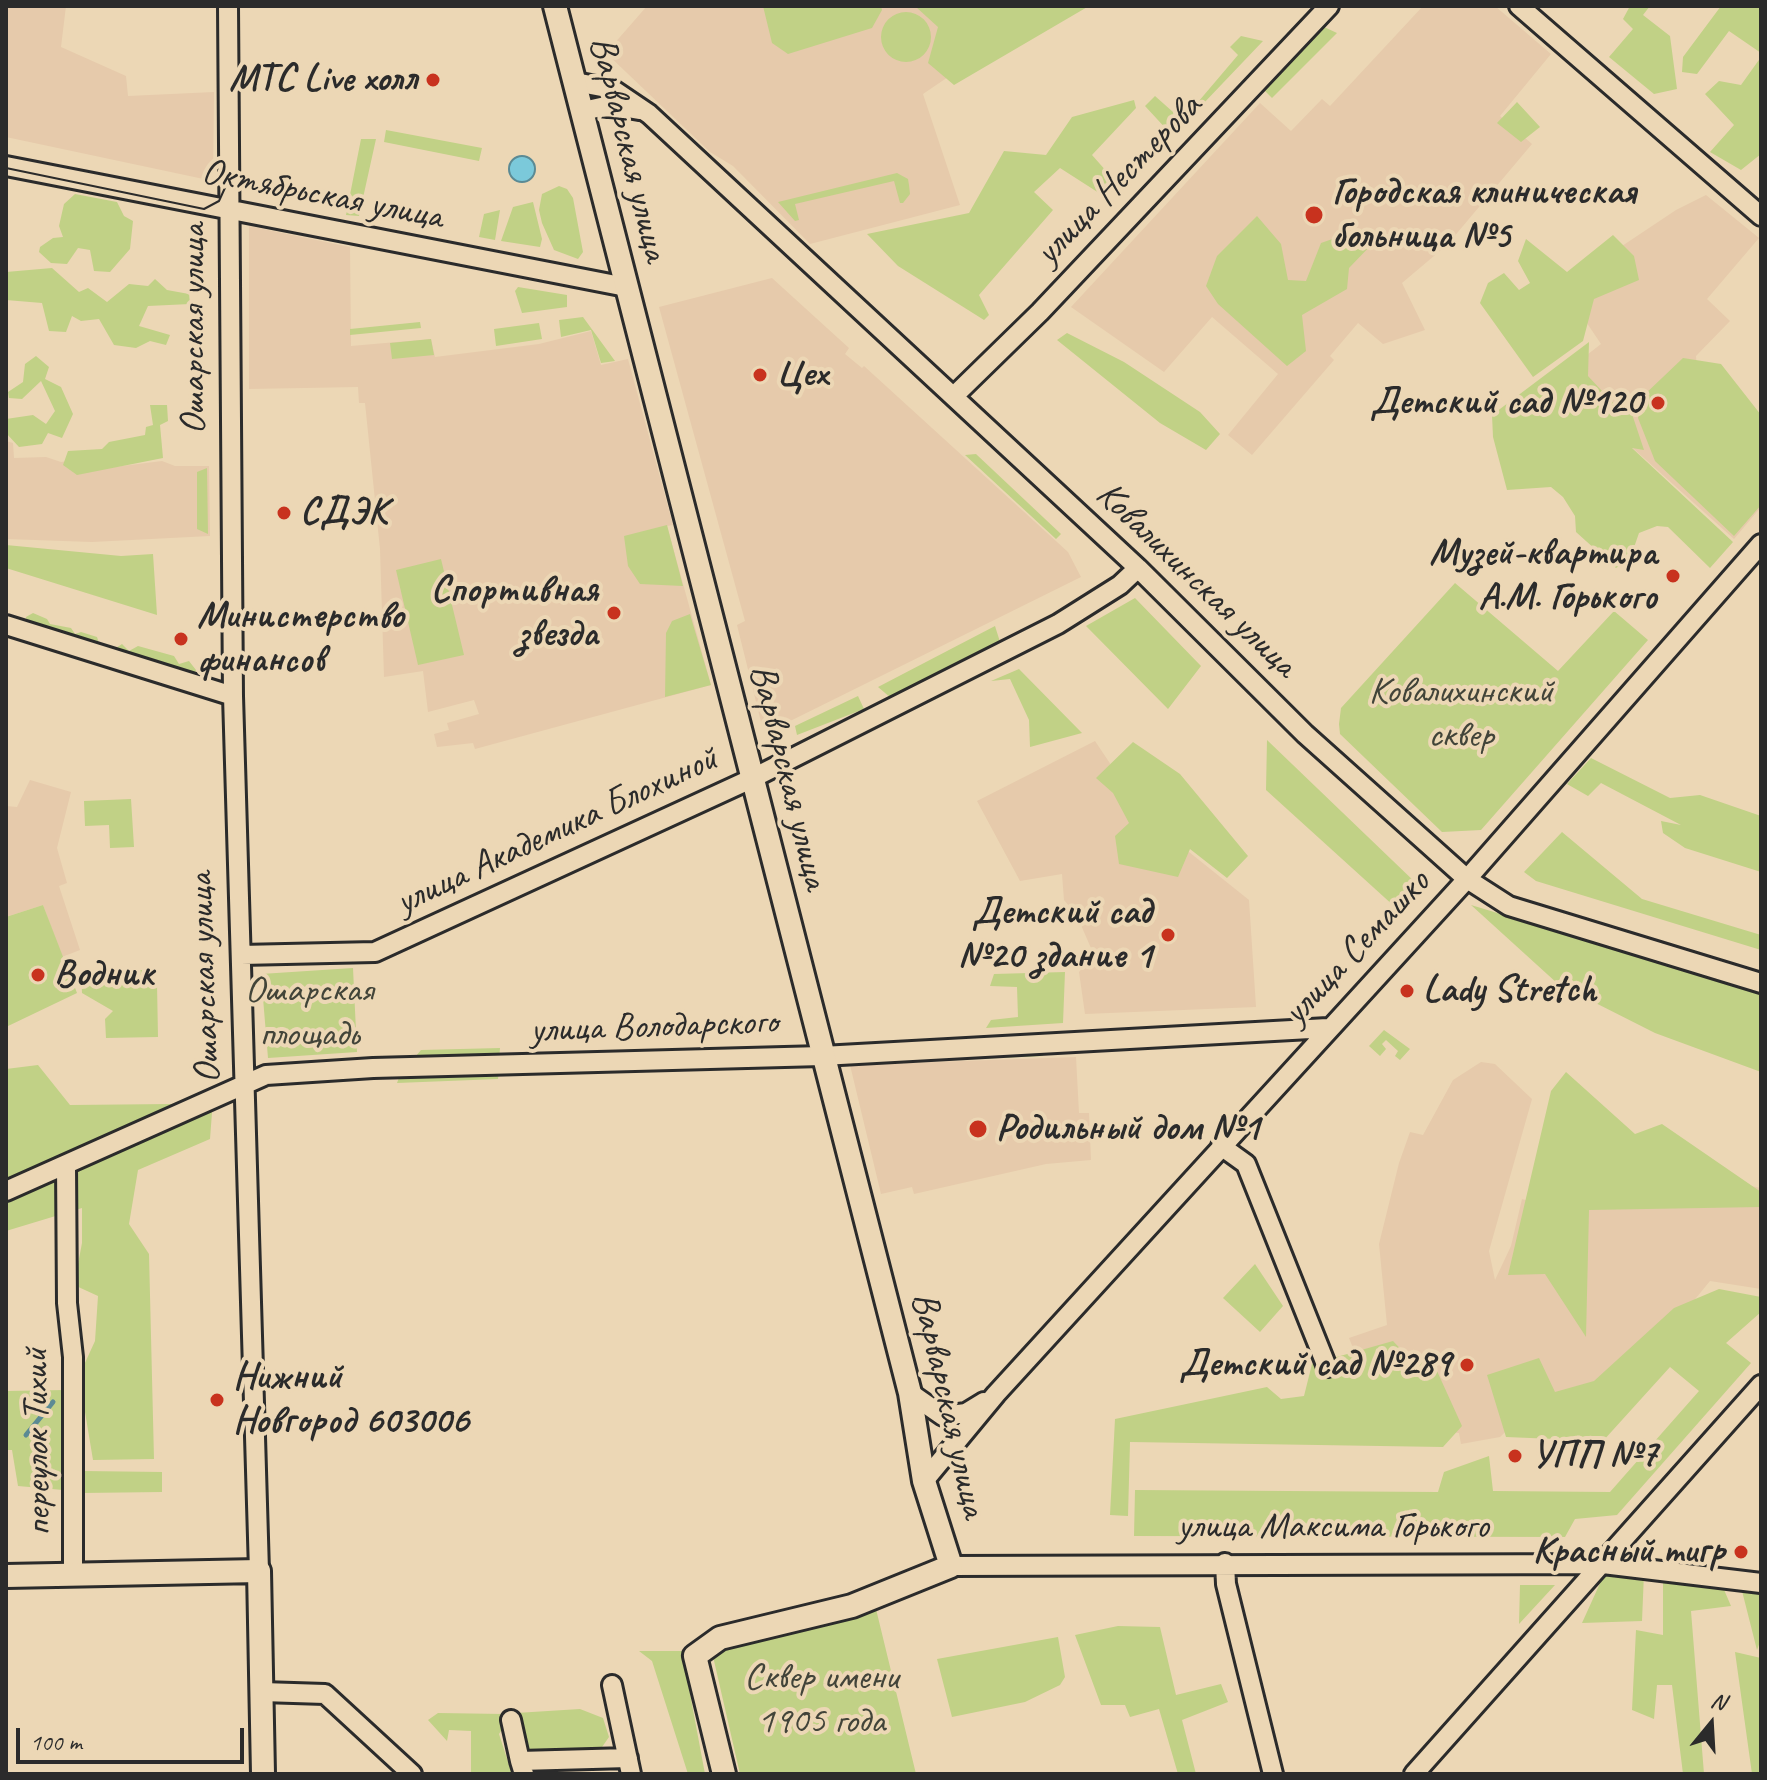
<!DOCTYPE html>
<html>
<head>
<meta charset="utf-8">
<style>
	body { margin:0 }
	#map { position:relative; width:1767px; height:1780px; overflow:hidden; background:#ecd7b5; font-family:Caveat,sans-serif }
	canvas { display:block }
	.frame { position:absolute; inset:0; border:8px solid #2b2b2b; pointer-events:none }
	.north { position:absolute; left:1671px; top:1684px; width:80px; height:80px; -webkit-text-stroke:6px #ecd7b5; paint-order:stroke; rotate:18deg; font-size:22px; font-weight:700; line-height:32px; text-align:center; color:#2b2b2b }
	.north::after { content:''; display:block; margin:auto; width:28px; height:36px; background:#2b2b2b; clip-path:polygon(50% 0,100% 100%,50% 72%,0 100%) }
	.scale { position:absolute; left:16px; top:1728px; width:228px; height:36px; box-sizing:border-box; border:4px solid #2b2b2b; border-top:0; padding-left:10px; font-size:24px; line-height:28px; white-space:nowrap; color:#2b2b2b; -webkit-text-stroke:6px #ecd7b5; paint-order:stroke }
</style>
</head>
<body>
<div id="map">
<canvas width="1767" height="1780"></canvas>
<div class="frame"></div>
<div class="north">N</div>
<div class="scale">100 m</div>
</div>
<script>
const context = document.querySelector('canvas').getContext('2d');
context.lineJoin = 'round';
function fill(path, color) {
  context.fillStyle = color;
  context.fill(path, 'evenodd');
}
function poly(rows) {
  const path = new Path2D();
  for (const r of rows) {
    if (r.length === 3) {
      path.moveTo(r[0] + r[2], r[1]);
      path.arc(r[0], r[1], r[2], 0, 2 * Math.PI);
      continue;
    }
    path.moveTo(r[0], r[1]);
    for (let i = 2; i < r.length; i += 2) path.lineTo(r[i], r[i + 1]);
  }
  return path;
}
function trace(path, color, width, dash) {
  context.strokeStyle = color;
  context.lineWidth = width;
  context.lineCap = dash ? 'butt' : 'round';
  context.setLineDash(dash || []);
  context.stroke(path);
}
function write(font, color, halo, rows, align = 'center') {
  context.font = font + ' Caveat,sans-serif';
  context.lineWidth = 8;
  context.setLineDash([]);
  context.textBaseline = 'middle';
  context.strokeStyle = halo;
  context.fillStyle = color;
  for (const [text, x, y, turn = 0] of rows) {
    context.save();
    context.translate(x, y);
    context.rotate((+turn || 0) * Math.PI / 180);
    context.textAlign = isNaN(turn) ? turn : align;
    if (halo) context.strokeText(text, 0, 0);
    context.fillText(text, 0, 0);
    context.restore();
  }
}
fill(poly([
	[6,6,66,6,61,47,126,76,128,96,214,92,213,181,6,137],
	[647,6,1060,6,1041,14,923,94,960,205,810,244,733,166,710,152,606,53],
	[1423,6,1495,6,1551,54,1500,116,1532,144,1447,245,1402,283,1425,330,1383,344,1358,323,1330,356,1334,360,1252,455,1228,435,1278,374,1212,317,1164,372,1071,307,1260,103,1291,131,1322,99,1330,106],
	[1706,195,1759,238,1707,299,1730,321,1696,356,1697,371,1761,426,1761,507,1734,539,1556,379,1601,344,1562,286,1676,210],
	[249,226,350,247,351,346,431,339,435,357,539,344,591,331,601,365,628,359,673,525,667,526,711,685,475,749,473,743,437,747,434,734,449,730,447,723,479,714,474,700,428,712,423,671,384,677,380,549,365,403,359,403,358,387,249,389],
	[772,278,849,348,845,354,862,368,864,366,1068,552,1081,577,774,729,761,722,737,625,745,621,659,307],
	[6,441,13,443,14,458,46,457,61,462,96,457,98,469,162,461,175,466,209,466,210,536,92,542,6,539],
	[1095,741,1166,847,1179,844,1249,900,1256,1007,1085,1014,1079,972,1094,955,1077,916,1064,900,1062,874,1020,881,977,801],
	[30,780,71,792,57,848,67,883,59,886,80,950,62,957,43,905,6,917,6,806,17,807],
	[1076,1057,1079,1113,1089,1113,1091,1160,1046,1164,914,1194,912,1187,881,1194,850,1065],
	[1481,1062,1495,1064,1532,1099,1489,1251,1495,1280,1511,1246,1522,1199,1541,1204,1585,1152,1761,1188,1761,1289,1710,1281,1655,1348,1597,1385,1537,1402,1500,1437,1461,1444,1459,1433,1422,1431,1370,1390,1349,1338,1387,1325,1379,1244,1399,1163,1410,1132,1423,1135,1453,1080]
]), '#e6caab');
fill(poly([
	[763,6,881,6,882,10,872,28,788,54,772,43],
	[890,6,1089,6,954,85,928,63,938,27,916,7],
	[1630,6,1650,6,1643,15,1670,36,1677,89,1654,94,1609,57,1633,29,1623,19],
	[1721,6,1761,6,1761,53,1729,31,1697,74,1682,72,1683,57],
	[906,37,25],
	[1324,27,1337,33,1272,98,1264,90],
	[1241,36,1263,41,1182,126,1176,122,1182,114,1187,115,1238,55,1230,47],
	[1761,57,1761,154,1741,170,1710,152,1734,125,1705,94,1719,81,1741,85],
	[1155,96,1173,112,1176,132,1126,186,1122,182,1169,132,1145,106],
	[1134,100,1136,108,1092,155,1123,190,1099,193,1060,168,1034,192,1053,210,979,295,989,315,984,320,898,266,867,234,969,213,1004,151,1046,155,1072,117],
	[1517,102,1540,127,1521,142,1497,123],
	[386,130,482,148,479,161,384,142],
	[361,139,376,139,359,216,346,215],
	[897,173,908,179,909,185,910,194,903,203,900,203,894,181,795,204,799,220,795,221,778,202],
	[559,186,567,189,573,198,583,252,578,259,554,250,542,223,539,210,542,194],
	[75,194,117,202,124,216,133,221,130,249,110,272,94,271,90,250,78,248,67,264,51,263,39,252,40,247,53,238,63,237,59,226,64,204],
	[533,202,542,239,540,247,501,241,513,207],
	[500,210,495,240,479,237,484,214],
	[1257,216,1281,244,1288,280,1306,281,1321,243,1361,229,1374,242,1349,268,1347,289,1302,315,1306,351,1287,366,1218,304,1206,286,1217,256],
	[1613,235,1634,256,1639,280,1594,299,1583,341,1533,377,1480,303,1488,283,1504,273,1519,290,1530,283,1518,261,1526,239,1567,272],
	[52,268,79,292,88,288,107,302,129,284,148,286,155,279,167,290,189,294,190,304,148,306,139,326,170,335,166,345,150,341,136,348,114,345,99,319,81,321,72,316,66,332,49,331,42,303,6,300,6,272],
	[518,287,567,295,567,307,522,313,515,291],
	[583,317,615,361,601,363,591,330,561,337,559,320],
	[420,322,421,328,350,335,350,329],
	[539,323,542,339,496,346,494,329],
	[1067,333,1124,362,1200,412,1220,434,1206,450,1160,423,1057,340],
	[431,339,434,355,392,359,390,343],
	[1589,342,1588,376,1615,405,1630,408,1644,450,1632,448,1733,542,1710,568,1668,527,1657,526,1639,533,1630,559,1616,568,1576,532,1575,516,1563,497,1551,487,1507,490,1493,437,1492,415],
	[36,356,49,367,45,379,61,387,73,414,62,438,48,433,42,444,19,447,6,433,6,419,33,415,46,424,55,411,41,381,22,399,9,398,8,392,23,382,25,364],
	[1683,358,1721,364,1761,415,1761,505,1734,536,1655,461,1638,418,1642,397],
	[150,405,167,405,168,421,160,425,163,458,77,475,63,465,68,451,102,449,109,442,145,435,146,427,153,425],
	[976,454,1061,534,1056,539,965,455],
	[207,468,208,534,197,529,197,472],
	[667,525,683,586,640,584,628,566,624,536],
	[6,545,121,556,153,554,157,615,6,568],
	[441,559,464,655,418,665,396,570],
	[1455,583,1558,671,1614,611,1648,640,1481,830,1442,832,1340,734,1339,724,1341,708],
	[1135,598,1201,666,1168,709,1086,626],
	[33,613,47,619,50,624,71,628,75,634,81,632,97,637,100,646,55,637,49,627,39,629,27,625,26,617],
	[690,614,711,685,665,697,666,633,672,621],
	[995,626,1001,645,891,698,878,687],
	[122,644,129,651,138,646,174,656,179,664,189,661,196,670,194,675,113,650],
	[1019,669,1082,733,1030,747,1029,720,1010,679,991,681],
	[858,696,864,709,797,735,795,726],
	[1267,740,1417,884,1395,907,1266,790],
	[1133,742,1180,774,1248,856,1227,878,1190,849,1178,877,1119,864,1115,836,1129,823,1113,793,1096,778],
	[1591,758,1670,798,1700,795,1761,816,1761,872,1685,848,1663,833,1661,821,1681,825,1601,783,1588,796,1567,784],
	[131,799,134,847,110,848,109,825,85,826,84,801],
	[1562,832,1642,899,1761,935,1761,950,1536,881,1524,872],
	[43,905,77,993,6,1027,6,917],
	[1471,905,1761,993,1761,1072,1655,1033,1558,984],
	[353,968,357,1052,268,1058,261,974],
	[142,970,157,984,158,1037,106,1038,105,1019,113,1011,82,993,81,971],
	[1065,972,1063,1023,986,1028,991,1020,1018,1017,1017,987,990,986,994,974],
	[1384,1030,1410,1049,1400,1060,1395,1056,1398,1051,1386,1040,1382,1044,1386,1049,1380,1056,1369,1046],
	[500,1048,499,1060,410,1063,421,1050],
	[1042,1048,1043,1056,842,1065,842,1058],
	[38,1065,70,1105,172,1104,214,1086,210,1139,138,1170,129,1224,149,1254,154,1459,93,1460,79,1376,95,1341,98,1296,74,1285,82,1243,82,1208,6,1231,6,1069],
	[499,1069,498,1079,397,1083,401,1072],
	[1566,1072,1635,1134,1662,1124,1761,1192,1761,1207,1589,1210,1586,1337,1545,1274,1508,1275,1551,1091],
	[1255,1264,1283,1306,1260,1332,1223,1298],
	[1719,1289,1761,1297,1761,1312,1726,1343,1751,1363,1617,1515,1575,1519,1565,1537,1134,1536,1135,1490,1438,1492,1444,1472,1489,1456,1493,1491,1610,1492,1699,1391,1670,1367,1603,1441,1506,1437,1487,1375,1539,1358,1555,1392,1594,1381,1674,1308],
	[1393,1341,1411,1360,1432,1360,1462,1426,1443,1447,1130,1442,1128,1516,1110,1515,1115,1419,1267,1387,1281,1399,1304,1396,1312,1364],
	[66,1390,63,1490,18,1486,12,1450,6,1450,6,1391],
	[83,1471,162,1472,162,1492,82,1493],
	[1606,1570,1644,1573,1642,1621,1582,1623],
	[1663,1577,1722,1585,1731,1606,1691,1611,1704,1774,1683,1774,1672,1685,1657,1685,1654,1719,1632,1710,1636,1630,1663,1635],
	[1520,1585,1555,1585,1519,1624],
	[1741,1587,1761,1589,1761,1639,1757,1650],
	[876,1609,916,1774,740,1774,712,1652],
	[1118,1626,1160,1627,1176,1695,1221,1684,1228,1702,1182,1720,1196,1774,1178,1774,1159,1709,1130,1717,1125,1705,1101,1705,1075,1635],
	[1058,1637,1065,1677,1060,1685,1025,1702,952,1717,937,1659],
	[639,1651,682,1651,705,1774,688,1774,652,1661],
	[1735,1652,1761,1658,1761,1774,1752,1774],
	[580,1709,603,1718,609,1737,600,1750,533,1754,524,1747,516,1713],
	[438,1713,504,1714,508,1720,499,1734,512,1774,471,1774,471,1731,449,1730,447,1741,428,1720]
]), '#c1d186');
const water = poly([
	[522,169,13]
]);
fill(water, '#7bc9da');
trace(water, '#5b8a94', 2);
trace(poly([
	[26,1435,53,1402]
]), '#5b8a94', 5);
const minor = poly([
	[228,6,233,696,259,1571],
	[1519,6,1761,216],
	[575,82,612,89,649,114,1138,568,1305,734,1467,879,1509,906,1761,983],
	[583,111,610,105,639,110],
	[6,166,626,287],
	[954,396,1040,312,1329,6],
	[6,625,233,696],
	[241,955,375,952,751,779,1058,624,1120,585,1138,568],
	[1221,1146,1246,1164,1327,1367],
	[66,1165,67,1303,73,1357,73,1575],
	[6,1191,266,1075,373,1068,822,1056,1328,1028],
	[910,1393,943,1416,966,1413,984,1402],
	[924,1481,996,1394,1467,879,1761,544],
	[1225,1563,1226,1584,1273,1774],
	[951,1566,1603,1564,1761,1583],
	[612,1685,631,1774],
	[262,1692,325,1694,412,1774],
	[511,1720,520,1761],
	[524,1774,520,1761,628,1758],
	[1414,1774,1761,1385]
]);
const major = poly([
	[555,6,910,1393,924,1481,951,1566,852,1606,720,1638,695,1656,724,1774],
	[6,1576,259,1571,263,1774]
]);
trace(minor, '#2b2b2b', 24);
trace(major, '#2b2b2b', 28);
trace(minor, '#ecd7b5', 18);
trace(major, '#ecd7b5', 22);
trace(poly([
	[6,168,204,209,219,201,229,179]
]), '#2b2b2b', 2);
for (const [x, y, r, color] of [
	[433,80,8,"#c8321e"],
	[1314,215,10,"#c8321e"],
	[760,375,8,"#c8321e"],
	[1658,403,8,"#c8321e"],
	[284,513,8,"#c8321e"],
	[1673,576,8,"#c8321e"],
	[614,613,8,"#c8321e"],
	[181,639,8,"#c8321e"],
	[1168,935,8,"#c8321e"],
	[38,975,8,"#c8321e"],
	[1407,991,8,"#c8321e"],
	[978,1129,10,"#c8321e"],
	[1467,1365,8,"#c8321e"],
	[217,1400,8,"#c8321e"],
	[1515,1456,8,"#c8321e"],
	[1741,1552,8,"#c8321e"]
]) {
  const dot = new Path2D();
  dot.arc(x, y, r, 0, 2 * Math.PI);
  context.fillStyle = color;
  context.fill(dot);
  trace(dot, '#ecd7b5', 3);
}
write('bold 38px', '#2b2b2b', '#ecd7b5', [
	["МТС Live холл",417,80,"right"],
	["Городская клиническая",1332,193],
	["больница №5",1332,237],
	["Цех",776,375],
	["Детский сад №120",1642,403,"right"],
	["СДЭК",300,513],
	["Музей-квартира",1657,554,"right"],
	["А.М. Горького",1657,598,"right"],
	["Спортивная",598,591,"right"],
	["звезда",598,635,"right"],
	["Министерство",197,617],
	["финансов",197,661],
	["Детский сад",1152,913,"right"],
	["№20 здание 1",1152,957,"right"],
	["Водник",54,975],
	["Lady Stretch",1423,991],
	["Родильный дом №1",996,1129],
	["Детский сад №289",1451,1365,"right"],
	["Нижний",233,1378],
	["Новгород 603006",233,1422],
	["УПП №7",1531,1456],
	["Красный тигр",1725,1552,"right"]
], 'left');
write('38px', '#2b2b2b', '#ecd7b5', [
	["Варварская улица",628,149,76],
	["улица Нестерова",1119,180,-46],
	["Октябрьская улица",322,195,11],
	["Ошарская улица",194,329,-90],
	["Ковалихинская улица",1196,580,44],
	["Варварская улица",788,777,76],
	["улица Академика Блохиной",557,831,-25],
	["улица Семашко",1357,948,-47],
	["Ошарская улица",205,978,-92],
	["улица Володарского",654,1027,-2],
	["Варварская улица",948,1405,77],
	["переулок Тихий",38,1442,-91],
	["улица Максима Горького",1333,1527]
]);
write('38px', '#424439', '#ecd7b5', [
	["Ковалихинский",1461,692],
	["сквер",1461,736],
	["Ошарская",309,991],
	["площадь",309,1035],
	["Сквер имени",821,1678],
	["1905 года",821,1722]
]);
</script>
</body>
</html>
